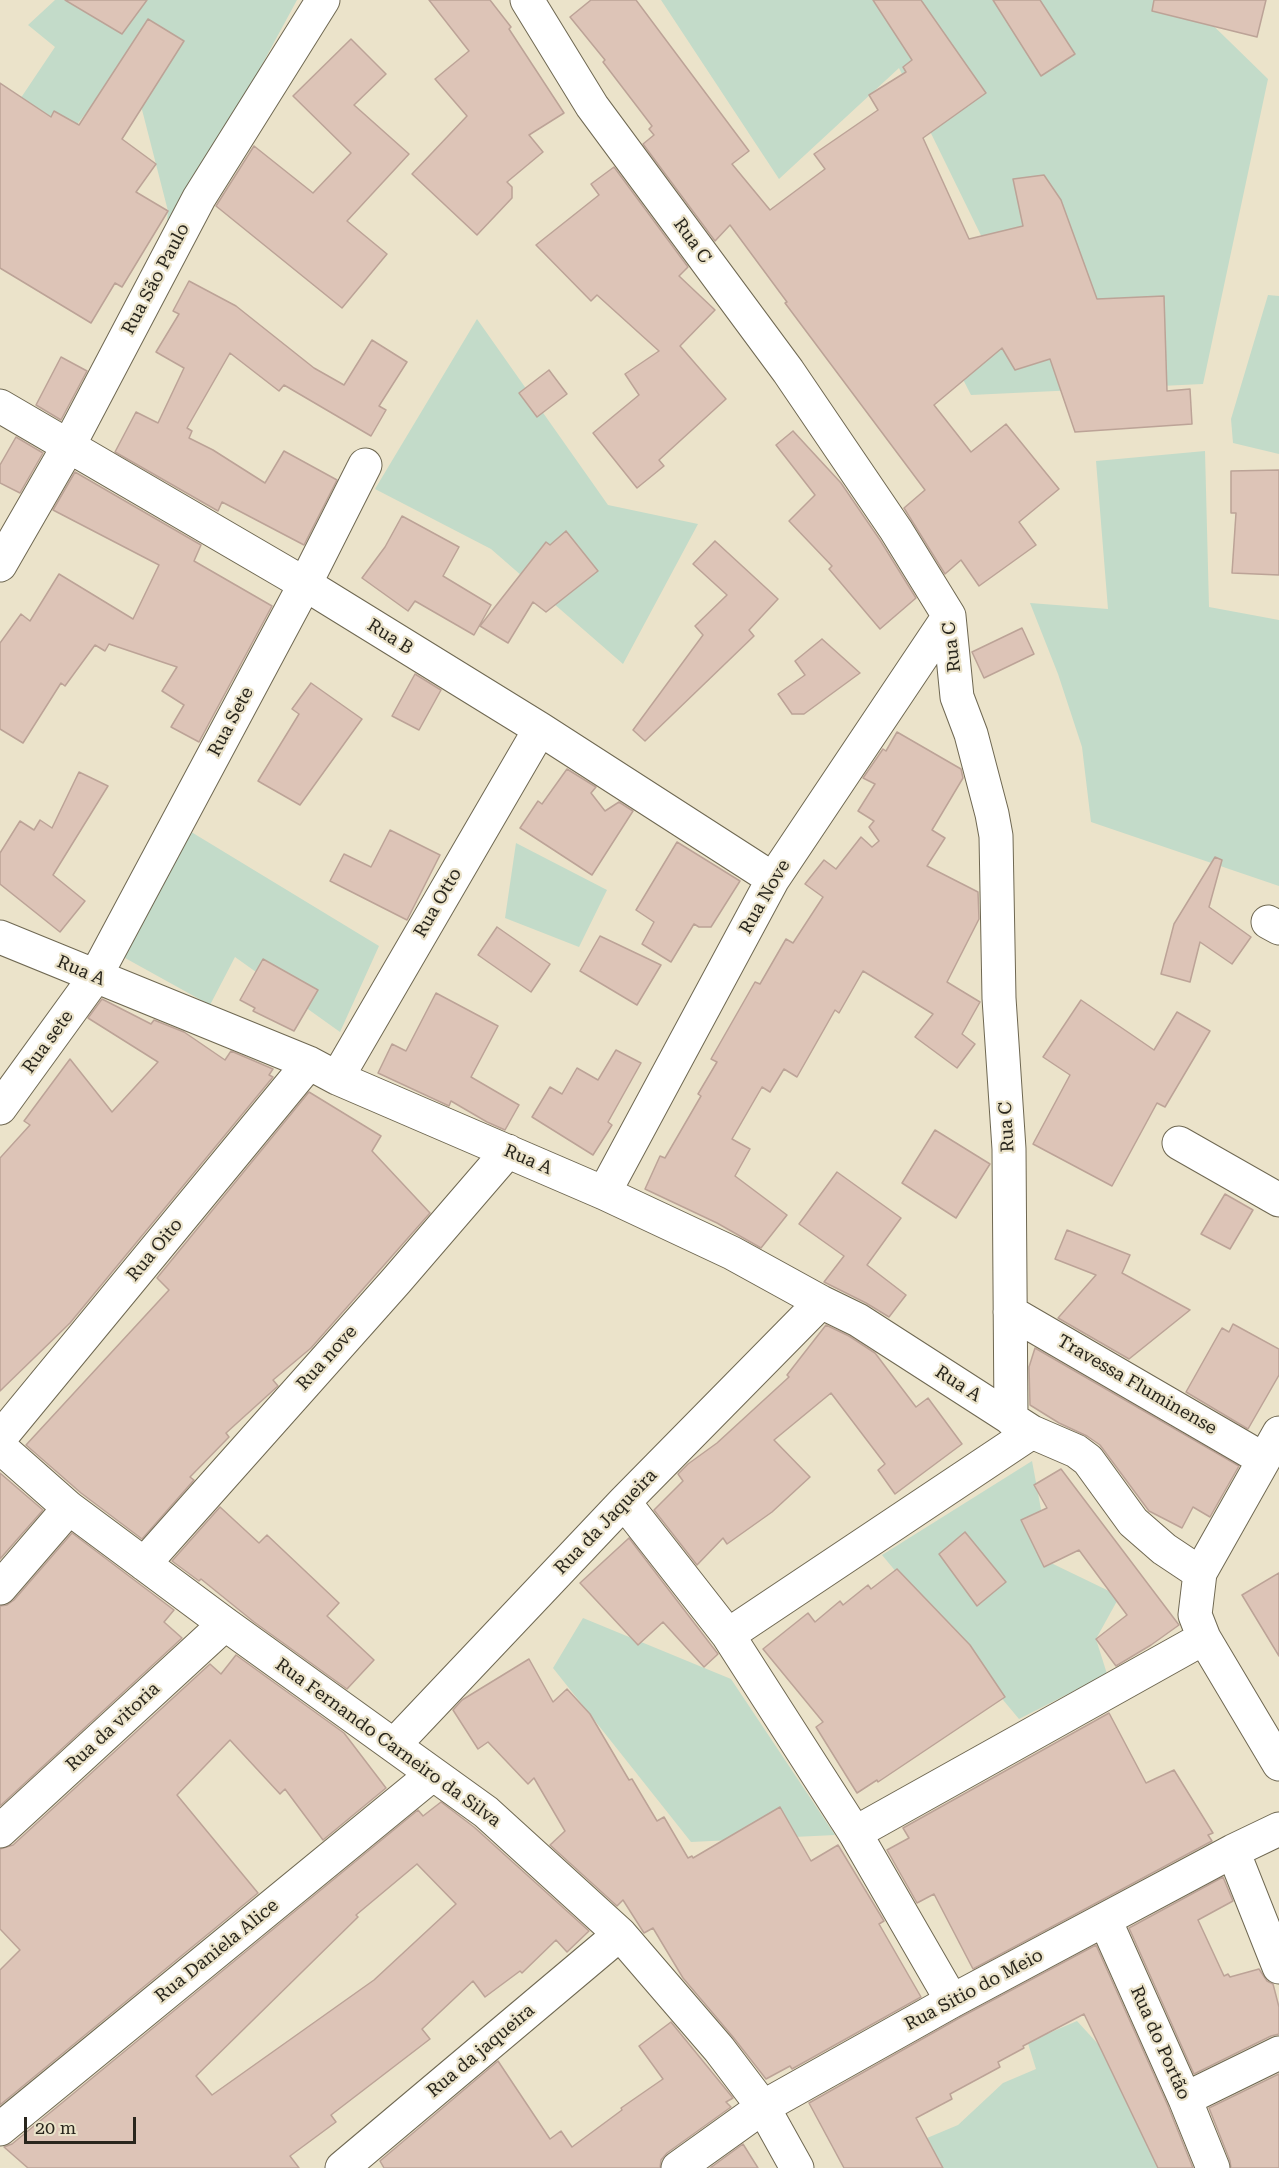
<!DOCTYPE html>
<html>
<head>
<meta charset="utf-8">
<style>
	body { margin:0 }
	#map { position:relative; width:1279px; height:2168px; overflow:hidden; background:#ebe3ca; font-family:"Roboto Serif",serif }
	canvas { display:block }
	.scale { position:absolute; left:24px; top:2117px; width:112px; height:27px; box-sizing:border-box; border:3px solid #29261d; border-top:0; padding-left:8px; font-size:18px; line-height:21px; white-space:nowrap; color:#29261d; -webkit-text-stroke:4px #ebe3ca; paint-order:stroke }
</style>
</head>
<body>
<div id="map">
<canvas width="1279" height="2168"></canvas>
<div class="scale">20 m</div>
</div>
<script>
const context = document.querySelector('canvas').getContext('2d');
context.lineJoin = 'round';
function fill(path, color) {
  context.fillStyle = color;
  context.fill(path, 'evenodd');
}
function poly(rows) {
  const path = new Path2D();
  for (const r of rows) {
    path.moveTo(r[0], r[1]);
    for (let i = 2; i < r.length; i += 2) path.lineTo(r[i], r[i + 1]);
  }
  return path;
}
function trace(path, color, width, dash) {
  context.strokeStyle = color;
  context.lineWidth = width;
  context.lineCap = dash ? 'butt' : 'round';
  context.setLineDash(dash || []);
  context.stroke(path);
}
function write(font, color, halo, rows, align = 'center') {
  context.font = font + ' "Roboto Serif",serif';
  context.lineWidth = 4.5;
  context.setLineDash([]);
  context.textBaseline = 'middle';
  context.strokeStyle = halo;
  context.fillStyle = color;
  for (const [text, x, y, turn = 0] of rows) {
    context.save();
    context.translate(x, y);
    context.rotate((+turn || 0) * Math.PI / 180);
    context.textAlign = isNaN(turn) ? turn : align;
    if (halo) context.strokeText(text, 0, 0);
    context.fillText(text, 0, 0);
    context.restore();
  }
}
fill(poly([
	[55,0,297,0,165,244,168,211,129,59,60,146,0,129,55,47,28,25],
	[661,0,1187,0,1268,79,1203,384,971,395,927,309,994,262,899,68,779,179],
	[1268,295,1279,296,1279,454,1233,443,1231,419],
	[477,319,608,505,698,524,623,664,491,549,375,489],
	[1205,451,1209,607,1279,620,1279,886,1091,822,1082,747,1058,674,1030,603,1108,609,1096,461],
	[188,830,379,946,340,1032,235,957,210,1005,116,953],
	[516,843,607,890,579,947,505,918],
	[1032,1461,1051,1563,1109,1591,1117,1601,1096,1639,1107,1674,1019,1719,882,1555],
	[583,1618,731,1679,835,1835,691,1842,553,1668],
	[1077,2021,1098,2044,1158,2168,933,2168,940,2164,927,2138,958,2125,1003,2083,1036,2069,1026,2037,1049,2033]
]), '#c3dbc9');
const building = poly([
	[65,0,147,0,122,34,65,0],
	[429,0,490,0,511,27,509,29,564,113,529,135,543,152,507,182,512,187,512,198,477,235,412,174,467,116,435,79,469,51,429,0],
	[591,0,636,0,749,151,732,164,770,210,825,169,814,154,878,110,869,95,906,72,903,67,912,60,873,0,921,0,986,93,923,138,969,239,1023,226,1013,179,1044,175,1061,200,1097,299,1164,296,1167,391,1190,389,1192,424,1075,432,1050,359,1015,370,1002,348,934,405,971,452,1006,424,1059,489,1019,522,1036,545,979,586,961,560,945,574,904,508,925,490,785,303,787,302,730,225,715,241,643,144,654,135,649,129,652,126,603,62,605,60,570,17,591,0],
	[993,0,1040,0,1075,54,1041,76,993,0],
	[1154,0,1266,0,1257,37,1152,11,1154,0],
	[148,19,184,41,122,139,156,164,136,192,168,211,122,287,115,283,91,323,0,268,0,83,51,117,54,111,79,125,148,19],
	[351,39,386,74,354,105,409,154,347,221,387,254,342,308,216,206,254,146,313,193,351,153,293,96,351,39],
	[614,167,688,267,679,276,715,310,680,346,726,399,659,460,664,466,637,488,593,433,639,395,625,374,659,351,597,295,591,301,536,245,599,195,591,184,614,167],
	[189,281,236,306,314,368,344,385,372,340,407,362,379,406,386,410,371,436,284,385,279,391,230,353,187,428,192,431,189,438,213,450,265,483,284,451,337,480,304,545,222,502,218,511,115,452,136,412,158,423,184,368,156,352,179,314,173,311,189,281],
	[61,357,87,371,61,420,36,405,61,357],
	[549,370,567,394,537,417,519,393,549,370],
	[793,431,841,483,880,540,916,598,880,629,829,569,832,566,789,521,815,495,776,445,793,431],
	[16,437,43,453,20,493,0,483,0,465,16,437],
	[1279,470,1279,575,1232,573,1236,513,1231,513,1231,471,1279,470],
	[75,472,201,545,194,561,272,606,199,742,171,727,184,705,162,691,177,667,109,644,105,651,95,645,65,686,61,683,23,743,0,729,0,643,21,614,30,621,59,574,133,619,159,565,53,510,75,472],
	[402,516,459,547,443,576,491,605,474,635,415,601,408,611,362,578,385,547,402,516],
	[566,531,598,571,546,612,533,602,508,643,480,626,546,542,550,545,566,531],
	[715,541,778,599,749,630,754,636,645,741,633,730,703,635,695,626,727,595,693,564,715,541],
	[1022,628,1034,654,984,678,972,652,1022,628],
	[822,639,860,673,804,714,792,714,778,694,805,675,795,661,822,639],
	[415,674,441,690,419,730,392,716,415,674],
	[311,683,362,719,300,805,258,781,299,714,292,709,311,683],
	[897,732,961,769,963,778,932,830,945,838,927,866,978,892,979,919,947,982,980,1002,962,1034,975,1044,957,1068,915,1037,933,1014,863,971,839,1013,835,1010,797,1077,784,1069,770,1092,762,1087,732,1139,750,1149,735,1176,787,1215,761,1248,717,1223,645,1189,660,1156,665,1158,701,1096,698,1094,717,1062,711,1059,755,982,760,984,786,939,793,943,823,897,805,884,824,860,836,869,861,837,872,847,879,841,869,827,874,821,858,811,875,784,863,778,883,749,886,751,897,732],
	[567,769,596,787,591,793,605,811,619,802,633,811,592,875,520,828,538,801,542,804,567,769],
	[79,772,108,786,53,875,85,901,60,932,0,884,0,853,20,821,34,830,40,820,52,828,79,772],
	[390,830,440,855,407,920,330,881,344,854,371,867,390,830],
	[677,842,740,881,711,927,699,927,694,924,671,962,642,944,654,922,636,910,677,842],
	[1215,857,1222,860,1209,907,1251,937,1232,964,1200,942,1190,982,1161,974,1174,924,1215,857],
	[497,927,550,964,531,992,478,955,497,927],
	[600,936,661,965,637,1005,580,971,600,936],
	[263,959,318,990,294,1031,253,1011,255,1008,240,1000,263,959],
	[436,993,498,1026,471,1077,519,1105,505,1130,487,1122,451,1101,449,1106,378,1073,392,1044,406,1051,436,993],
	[102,999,151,1024,154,1020,184,1032,225,1060,231,1051,273,1069,269,1075,273,1077,70,1323,0,1391,0,1158,30,1125,24,1121,70,1059,112,1112,158,1062,88,1018,102,999],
	[1081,1000,1154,1050,1177,1012,1210,1031,1165,1107,1157,1103,1112,1186,1033,1144,1070,1075,1043,1057,1081,1000],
	[616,1050,641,1063,608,1122,612,1125,593,1155,532,1117,550,1087,562,1094,577,1068,598,1080,616,1050],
	[309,1092,381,1136,372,1151,430,1213,311,1348,273,1380,278,1386,226,1433,229,1437,190,1477,194,1480,142,1539,81,1493,26,1445,169,1290,157,1278,309,1092],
	[935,1130,990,1164,956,1218,902,1183,935,1130],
	[837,1172,901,1218,867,1265,906,1295,889,1317,866,1303,824,1282,844,1256,799,1224,837,1172],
	[1225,1194,1253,1210,1230,1249,1201,1234,1225,1194],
	[1067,1230,1130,1255,1122,1273,1190,1310,1129,1359,1058,1318,1096,1275,1055,1259,1067,1230],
	[1233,1324,1279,1349,1279,1375,1248,1429,1186,1392,1222,1328,1229,1332,1233,1324],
	[826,1325,849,1336,875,1353,916,1407,928,1398,962,1444,895,1494,878,1470,885,1464,831,1393,774,1440,810,1477,772,1512,727,1544,723,1538,697,1565,654,1510,683,1481,678,1474,688,1464,717,1443,789,1377,787,1375,826,1325],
	[1035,1348,1239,1466,1210,1517,1193,1507,1182,1528,1149,1511,1100,1445,1087,1436,1059,1423,1030,1405,1029,1367,1035,1348],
	[1061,1469,1179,1625,1151,1645,1116,1666,1096,1639,1127,1615,1079,1550,1044,1567,1021,1520,1047,1508,1034,1485,1061,1469],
	[0,1473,43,1510,0,1559,0,1473],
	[220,1507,259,1543,267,1535,339,1603,327,1616,374,1660,347,1689,254,1622,201,1579,199,1581,172,1561,220,1507],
	[965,1532,1006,1582,977,1606,939,1554,965,1532],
	[72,1533,174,1610,164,1622,182,1638,0,1806,0,1606,7,1605,14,1600,72,1533],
	[629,1538,718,1654,704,1667,663,1622,638,1645,580,1583,629,1538],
	[897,1569,970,1645,1005,1697,878,1782,877,1780,857,1793,816,1727,823,1722,763,1649,808,1613,815,1622,840,1601,843,1605,868,1585,871,1589,897,1569],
	[1279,1573,1279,1656,1242,1595,1279,1573],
	[236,1655,344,1733,386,1788,323,1840,285,1789,280,1794,230,1740,177,1795,258,1893,0,2105,0,1970,20,1950,0,1929,0,1849,13,1845,210,1664,221,1674,236,1655],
	[529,1659,553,1702,567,1689,590,1714,629,1780,632,1779,657,1821,664,1817,688,1858,692,1856,693,1858,780,1807,811,1861,838,1845,884,1921,879,1924,921,1997,792,2069,790,2066,766,2079,733,2037,683,1978,653,1928,644,1933,623,1900,617,1906,550,1845,565,1831,534,1778,528,1784,488,1742,478,1749,453,1710,462,1700,529,1659],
	[1109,1713,1146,1783,1174,1770,1213,1833,1208,1835,1212,1841,973,1969,934,1894,917,1903,887,1850,909,1838,903,1828,1109,1713],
	[441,1802,474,1827,589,1931,567,1952,556,1940,522,1973,520,1971,485,1997,473,1981,422,2029,430,2039,331,2115,336,2122,290,2156,299,2168,28,2168,4,2147,12,2144,418,1810,423,1816,441,1802],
	[417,1864,456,1904,374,1980,212,2095,196,2076,358,1917,356,1915,417,1864],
	[1223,1877,1233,1901,1198,1920,1224,1976,1228,1974,1230,1977,1259,1969,1267,1981,1273,1984,1279,2007,1279,2034,1271,2036,1194,2074,1129,1928,1223,1877],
	[1096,1945,1168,2106,1193,2168,1158,2168,1084,2014,1023,2046,1024,2048,998,2062,1000,2067,950,2094,952,2099,916,2118,943,2168,844,2168,809,2103,961,2017,1096,1945],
	[671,2022,733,2098,726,2102,731,2107,667,2153,661,2160,660,2168,384,2168,380,2161,498,2061,550,2139,561,2131,572,2147,622,2110,621,2108,663,2079,639,2046,671,2022],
	[1279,2074,1279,2168,1231,2168,1230,2161,1209,2108,1279,2074],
	[743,2144,758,2168,710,2168,743,2144]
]);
fill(building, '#ddc4b7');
trace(building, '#bca397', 1.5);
const minor = poly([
	[527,0,592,106,788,371,896,530,949,616,957,697,971,734,992,814,996,836,999,998,1009,1149,1011,1419],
	[0,406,305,584,540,729,773,879],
	[0,565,68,447,199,198,323,0],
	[1268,922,1279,928],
	[0,937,309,1063,337,1078,604,1193,732,1253,821,1302,858,1320,1032,1432,1076,1451,1088,1460,1133,1522,1164,1549,1200,1573],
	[337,1078,540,729],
	[0,1108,95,977,305,584,365,465],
	[1179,1143,1279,1200],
	[604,1193,773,879,949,616],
	[1010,1312,1263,1459],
	[1279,1433,1200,1573,1195,1615,1204,1638,1279,1764],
	[0,1438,309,1063],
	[0,1447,69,1508,225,1624,486,1812,620,1934,719,2049,763,2107,797,2168],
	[624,1502,728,1635,855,1833,952,2001],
	[144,1564,396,1281,508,1151],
	[0,1588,69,1508],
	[728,1635,1032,1432],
	[394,1745,624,1502,821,1302],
	[0,1831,225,1624],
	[855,1833,1204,1638],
	[1233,1851,1279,1967],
	[1105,1920,1185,2099,1213,2168],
	[1185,2099,1279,2053],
	[0,2129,433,1774],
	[342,2168,620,1934],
	[678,2168,763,2107,952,2001,1233,1851,1279,1829]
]);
trace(minor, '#6f6852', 35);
trace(minor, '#fff', 33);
write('18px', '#29261d', '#ebe3ca', [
	["Rua C",692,241,54],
	["Rua São Paulo",156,279,-62],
	["Rua B",390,637,32],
	["Rua C",952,647,-97],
	["Rua Sete",231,722,-62],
	["Rua Nove",765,897,-60],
	["Rua Otto",438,903,-60],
	["Rua A",81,971,23],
	["Rua sete",48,1042,-54],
	["Rua C",1007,1127,-93],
	["Rua A",528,1160,23],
	["Rua Oito",155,1250,-50],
	["Rua nove",327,1358,-48],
	["Rua A",958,1384,33],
	["Travessa Fluminense",1137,1385,30],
	["Rua da Jaqueira",606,1522,-46],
	["Rua da vitoria",113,1727,-43],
	["Rua Fernando Carneiro da Silva",388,1743,36],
	["Rua Daniela Alice",217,1951,-39],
	["Rua Sitio do Meio",974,1990,-28],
	["Rua do Portão",1160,2043,66],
	["Rua da jaqueira",481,2051,-40]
]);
</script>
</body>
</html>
